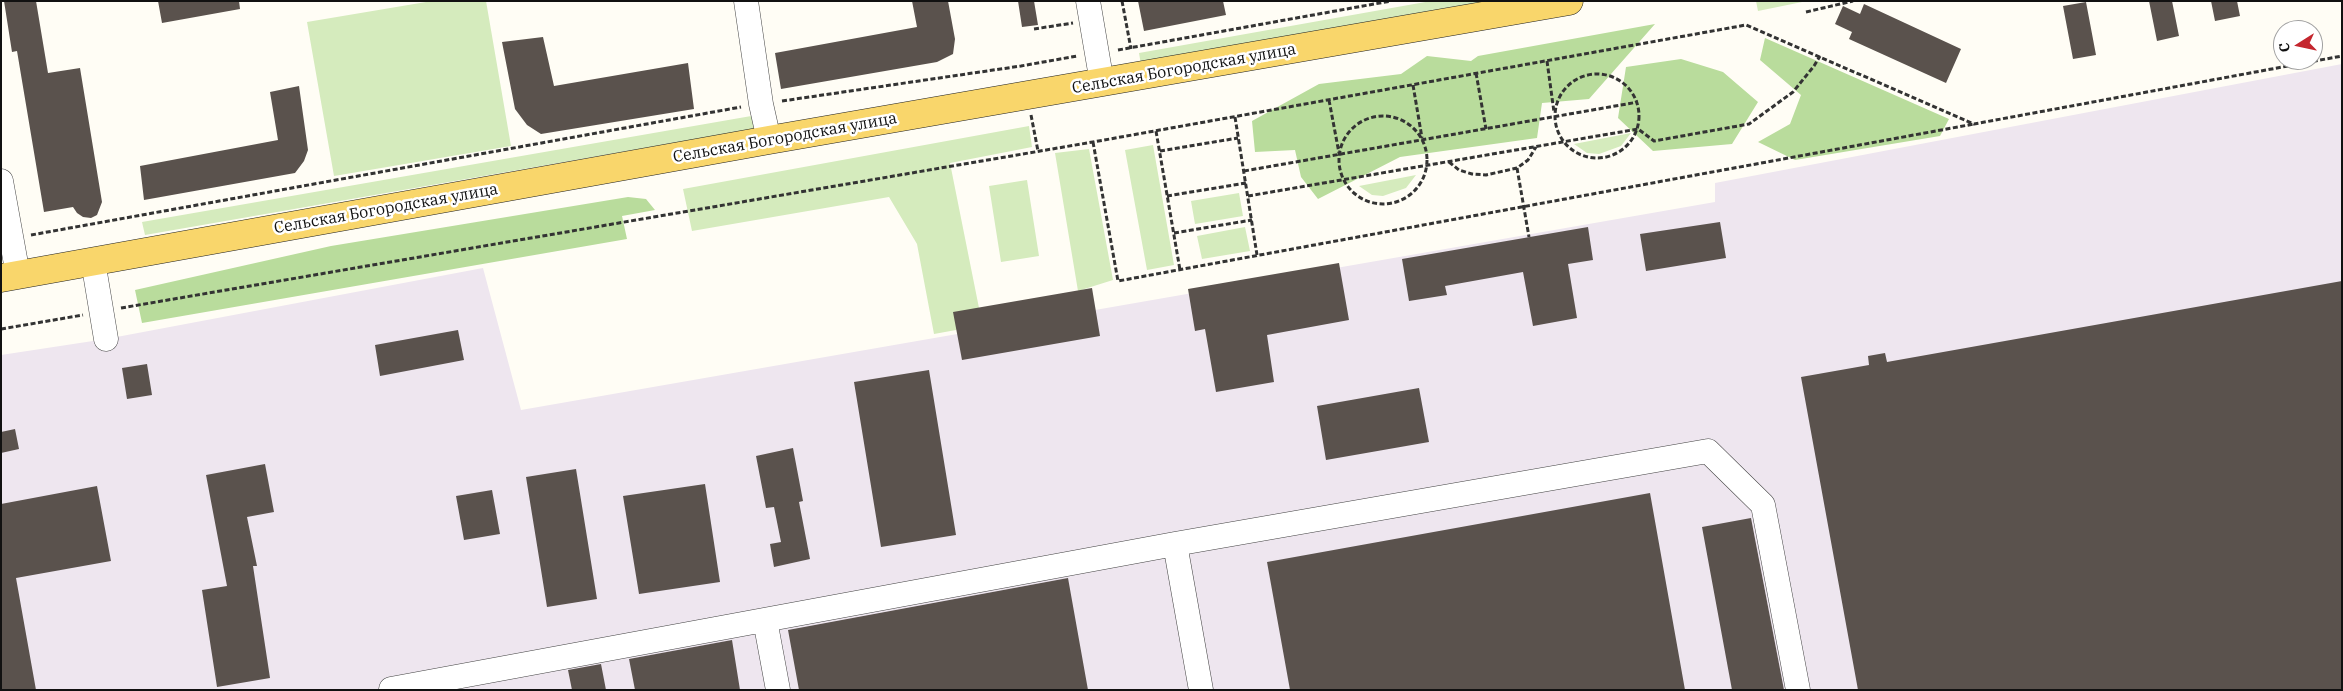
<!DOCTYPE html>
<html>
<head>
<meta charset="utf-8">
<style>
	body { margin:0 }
	#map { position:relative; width:2343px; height:691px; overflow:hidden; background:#fffdf5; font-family:"IBM Plex Serif",serif }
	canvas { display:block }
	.frame { position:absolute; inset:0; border:2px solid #111; pointer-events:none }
	.north { position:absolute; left:2273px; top:20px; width:50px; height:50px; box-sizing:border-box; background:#fff; border:1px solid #a0a0a0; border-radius:50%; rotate:260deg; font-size:14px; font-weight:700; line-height:20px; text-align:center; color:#111 }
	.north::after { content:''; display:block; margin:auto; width:18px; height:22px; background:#c4262e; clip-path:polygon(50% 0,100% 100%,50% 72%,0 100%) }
</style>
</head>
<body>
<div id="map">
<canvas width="2343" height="691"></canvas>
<div class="frame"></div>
<div class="north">С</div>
</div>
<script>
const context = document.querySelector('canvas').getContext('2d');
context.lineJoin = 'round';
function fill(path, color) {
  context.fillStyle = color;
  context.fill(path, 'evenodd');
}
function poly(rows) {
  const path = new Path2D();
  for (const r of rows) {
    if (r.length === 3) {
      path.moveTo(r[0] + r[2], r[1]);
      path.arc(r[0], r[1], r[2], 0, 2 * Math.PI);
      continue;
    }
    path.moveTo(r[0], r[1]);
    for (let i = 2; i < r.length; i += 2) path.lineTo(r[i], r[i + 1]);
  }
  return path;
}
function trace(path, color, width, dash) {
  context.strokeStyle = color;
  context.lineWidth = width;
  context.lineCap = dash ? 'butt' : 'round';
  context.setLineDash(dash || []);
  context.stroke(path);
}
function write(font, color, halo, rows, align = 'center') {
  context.font = font + ' "IBM Plex Serif",serif';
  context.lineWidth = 5;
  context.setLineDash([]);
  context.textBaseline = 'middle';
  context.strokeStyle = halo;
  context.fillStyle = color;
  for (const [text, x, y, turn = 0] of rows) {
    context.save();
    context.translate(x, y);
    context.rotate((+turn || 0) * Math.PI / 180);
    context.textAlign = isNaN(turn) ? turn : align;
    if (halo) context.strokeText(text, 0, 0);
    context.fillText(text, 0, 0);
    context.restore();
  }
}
fill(poly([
	[2342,64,2342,690,1,690,1,355,106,339,483,268,521,410,1715,202,1715,183]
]), '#eee6ef');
fill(poly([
	[432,1,486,1,511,146,334,176,307,22],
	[1431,1,1500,1,1141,65,1139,53],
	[1756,1,1807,1,1758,11],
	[757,115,759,128,145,235,142,222],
	[1029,126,1032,147,950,163,979,308,956,330,934,334,917,244,889,197,692,231,683,189],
	[1631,133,1621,146,1599,154,1587,153,1574,144],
	[1153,145,1174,265,1147,270,1125,150],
	[1089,149,1113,280,1078,291,1055,153],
	[1416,175,1406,188,1383,196,1372,195,1359,186],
	[1027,180,1039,256,1001,262,989,186],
	[1239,193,1243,216,1195,224,1191,201],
	[1245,227,1250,251,1202,259,1197,236]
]), '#d5ebbd');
fill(poly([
	[1655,24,1589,99,1542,103,1537,138,1400,157,1318,199,1301,177,1295,150,1255,152,1252,121,1319,84,1401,74,1427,56,1471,61,1478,56],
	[1765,38,1949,119,1940,136,1795,160,1758,142,1790,124,1801,95,1760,60],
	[1681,59,1723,72,1758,102,1732,144,1653,151,1618,118,1626,67],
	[628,197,646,199,655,210,622,216,627,239,142,323,135,290,331,246]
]), '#b9dc9c');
fill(poly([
	[4,1,36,1,48,73,80,68,102,202,97,215,91,218,83,217,77,213,73,207,44,212,17,51,12,52],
	[158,1,239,1,240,9,162,23],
	[912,1,948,1,955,39,953,54,937,62,781,89,775,53,917,27],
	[1018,1,1034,1,1038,25,1022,27],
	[1138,1,1223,1,1226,15,1144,31],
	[2149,1,2172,1,2179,36,2157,41],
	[2211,1,2237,1,2240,16,2215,21],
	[2086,2,2096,55,2073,59,2063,6],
	[1864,4,1961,49,1946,83,1849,39,1852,32,1835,24,1843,6,1860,14],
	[543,37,554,86,688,63,694,109,541,134,527,125,515,109,502,42],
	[299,86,308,150,304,161,295,173,144,200,140,166,278,140,270,92],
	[1720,222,1726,258,1646,271,1640,234],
	[1588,227,1593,260,1568,264,1577,318,1533,326,1523,272,1445,286,1447,295,1409,301,1402,259],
	[1339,263,1349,320,1267,335,1274,382,1216,392,1205,329,1195,331,1188,289],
	[2342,281,2342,690,1858,690,1801,377,1869,365,1868,356,1885,353,1887,362],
	[1092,288,1100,336,962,360,953,312],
	[458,330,464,360,380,376,375,345],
	[147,364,152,395,127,399,122,368],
	[929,370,956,535,881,547,854,382],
	[1419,388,1429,442,1326,460,1317,406],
	[15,429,19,449,1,453,1,432],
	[793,448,803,501,799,502,810,559,774,567,770,544,781,542,774,507,766,508,756,456],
	[265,464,274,512,247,517,257,566,253,566,270,678,217,687,202,590,227,586,206,475],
	[576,469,597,599,547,607,526,477],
	[705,484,720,582,639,594,623,496],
	[97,486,111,561,16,578,36,690,1,690,1,504],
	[492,490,500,534,464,540,456,496],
	[1650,493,1685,690,1290,690,1267,562],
	[1751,518,1784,690,1732,690,1702,527],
	[1068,578,1088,690,799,690,788,630],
	[732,640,740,690,635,690,629,659],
	[601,664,606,690,572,690,568,670]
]), '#5a524d');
const minor = poly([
	[746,1,761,104,769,140],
	[1088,1,1102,83],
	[1,181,18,275],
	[93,261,106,339],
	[1175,544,1201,690],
	[765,620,778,690],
	[391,689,1175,544,1708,451,1763,505,1798,690]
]);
const major = poly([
	[1,278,769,140,1569,1]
]);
trace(minor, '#444', 25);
trace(major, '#222', 29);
trace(poly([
	[1122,1,1131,49],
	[1806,12,1853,1],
	[1034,29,1073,23],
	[1118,50,1391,1],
	[1547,61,1554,112],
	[1476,73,1486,129],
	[1597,116,42],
	[1413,85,1422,138],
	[1329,100,1339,153],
	[782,101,1021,66,1077,56],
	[1031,115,1038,151],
	[1383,160,44],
	[1235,117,1257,255],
	[1156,131,1180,270],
	[1093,142,1118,281,1974,124],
	[1160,151,1238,138],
	[1449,162,1459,170,1472,174,1486,175,1517,168,1528,160,1536,147],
	[1517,168,1529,237],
	[1244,171,1638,102],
	[1167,196,1246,183],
	[1248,196,1638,129,1654,141,1749,124,1793,92,1814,66,1820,56],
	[1174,233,1252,220],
	[31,235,741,107],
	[121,308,1093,142,1746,25,1974,124,2342,56],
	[1,329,83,315]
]), '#333', 3, [5, 2.5]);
trace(minor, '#fff', 24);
trace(major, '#f9d66b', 28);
write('16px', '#111', '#fff', [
	["Сельская Богородская улица",1184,69,-10],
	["Сельская Богородская улица",785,138,-10],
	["Сельская Богородская улица",386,209,-10]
]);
</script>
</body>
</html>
